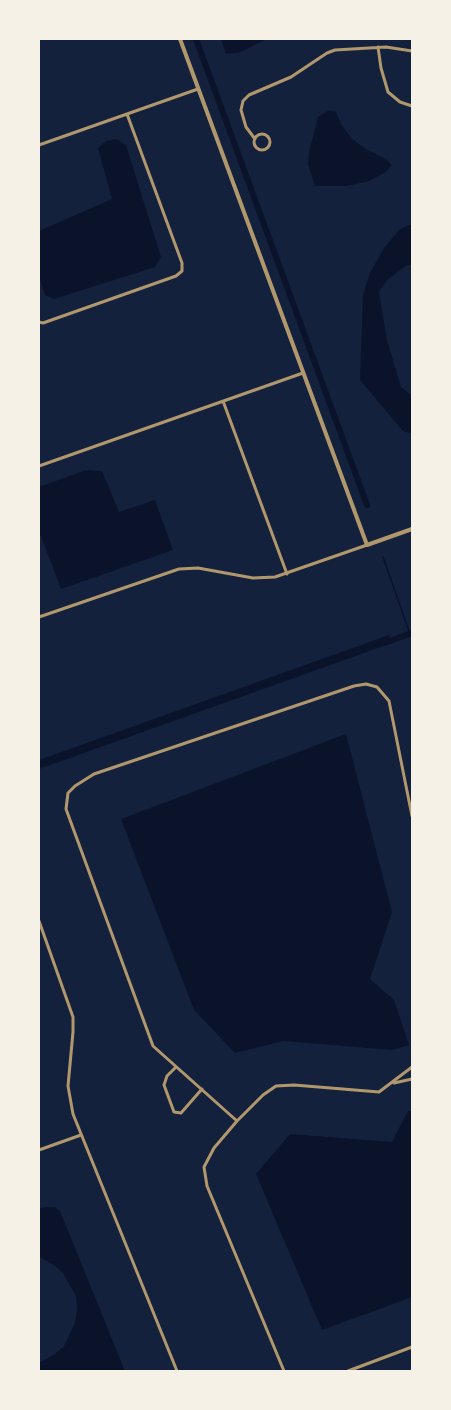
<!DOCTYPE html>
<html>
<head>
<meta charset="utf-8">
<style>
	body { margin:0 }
	#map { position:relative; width:451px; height:1410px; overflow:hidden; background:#14213d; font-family:Jost,sans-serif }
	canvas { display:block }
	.frame { position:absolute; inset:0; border:40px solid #f6f1e7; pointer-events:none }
</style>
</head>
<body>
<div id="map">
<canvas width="451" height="1410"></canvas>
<div class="frame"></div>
</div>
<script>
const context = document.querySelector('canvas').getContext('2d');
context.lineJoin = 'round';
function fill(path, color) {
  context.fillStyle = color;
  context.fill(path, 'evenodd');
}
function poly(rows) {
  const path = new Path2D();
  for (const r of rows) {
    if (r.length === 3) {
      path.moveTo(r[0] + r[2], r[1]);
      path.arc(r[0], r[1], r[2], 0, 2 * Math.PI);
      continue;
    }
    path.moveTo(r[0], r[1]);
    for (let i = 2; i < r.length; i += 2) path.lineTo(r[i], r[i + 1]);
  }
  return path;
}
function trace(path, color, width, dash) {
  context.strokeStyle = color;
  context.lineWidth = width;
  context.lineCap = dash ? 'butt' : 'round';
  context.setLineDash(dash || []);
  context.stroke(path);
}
fill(poly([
	[221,39,267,39,241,52,226,54],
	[329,110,336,112,341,124,352,139,366,149,386,159,392,165,386,172,369,181,347,186,315,186,308,164,309,152,318,117],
	[116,139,126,145,161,257,155,267,54,299,45,295,39,276,39,231,112,199,98,148,106,141],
	[412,224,412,264,406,266,387,280,379,292,387,340,401,387,412,396,412,434,403,431,360,380,363,295,370,273,384,248,400,229],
	[86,470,102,471,119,512,155,500,173,550,61,589,41,536,39,536,39,487],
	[389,635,392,643,39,769,39,760],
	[346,734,392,912,370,979,394,1000,409,1045,393,1050,283,1041,235,1053,194,1010,121,819],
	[408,1111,412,1111,412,1297,322,1330,256,1174,290,1134,392,1142],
	[45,1207,55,1207,60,1211,125,1371,39,1371,39,1363,55,1354,64,1346,75,1323,77,1309,76,1296,63,1273,54,1265,39,1257,39,1209]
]), '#0b132b');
trace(poly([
	[383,557,410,634]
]), '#0b132b', 1.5);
trace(poly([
	[196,39,367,505],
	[384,643,412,633]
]), '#0b132b', 6);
trace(poly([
	[378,47,381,68,388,92,400,102,412,106],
	[262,142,8],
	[255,139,246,127,241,110,243,101,249,95,291,77,327,53,335,50,386,47,412,51],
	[39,145,198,89],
	[39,322,43,323,176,276,182,271,182,263,127,114],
	[223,401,287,574],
	[39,466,303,373],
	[39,617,179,569,198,568,253,578,275,577,367,545],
	[39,921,73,1017,73,1032,68,1086,73,1114,177,1371],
	[176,1067,167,1076,164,1085,174,1112,181,1113,202,1089],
	[394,1083,412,1079],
	[237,1121,153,1046,66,809,68,793,75,786,94,774,354,686,366,684,377,687,389,701,412,816],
	[39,1150,81,1135],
	[284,1371,207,1186,204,1167,214,1148,237,1121,263,1095,276,1086,294,1085,379,1092,412,1067],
	[348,1371,412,1347]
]), '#b1986c', 3);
trace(poly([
	[180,39,367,545,412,529]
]), '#b1986c', 4);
</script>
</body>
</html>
